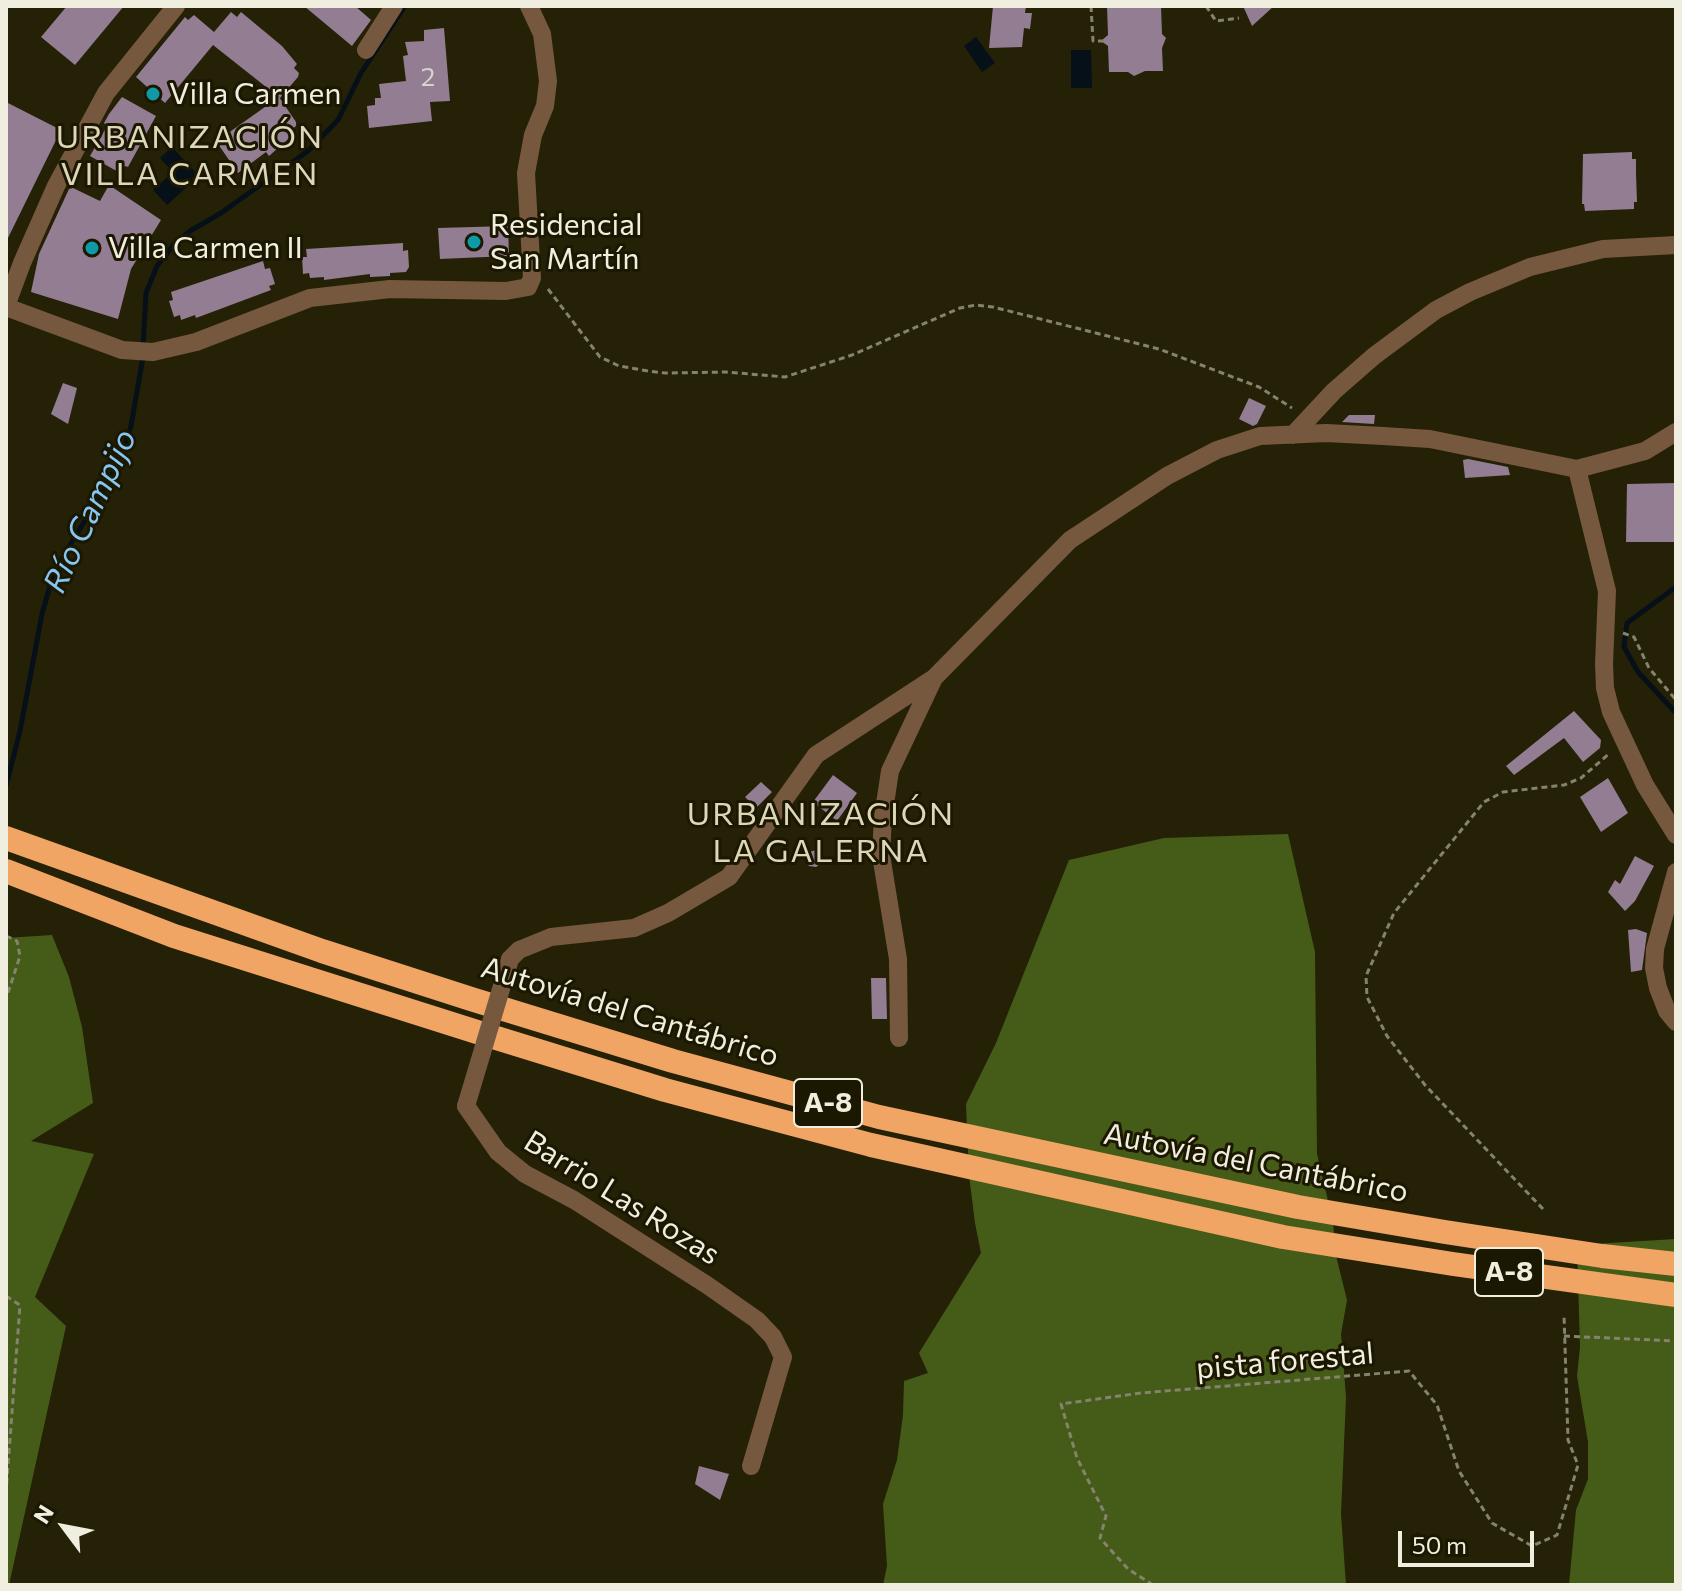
<!DOCTYPE html>
<html>
<head>
<meta charset="utf-8">
<style>
	body { margin:0 }
	#map { position:relative; width:1682px; height:1591px; overflow:hidden; background:#252107; font-family:Commissioner,sans-serif }
	canvas { display:block }
	.frame { position:absolute; inset:0; border:8px solid #f0eede; pointer-events:none }
	.north { position:absolute; left:24px; top:1487px; width:80px; height:80px; -webkit-text-stroke:6px #1c1701; paint-order:stroke; rotate:302deg; font-size:22px; font-weight:700; line-height:32px; text-align:center; color:#f0eede }
	.north::after { content:''; display:block; margin:auto; width:28px; height:36px; background:#f0eede; clip-path:polygon(50% 0,100% 100%,50% 72%,0 100%) }
	.scale { position:absolute; left:1398px; top:1531px; width:136px; height:36px; box-sizing:border-box; border:4px solid #f0eede; border-top:0; padding-left:10px; font-size:24px; line-height:28px; white-space:nowrap; color:#f0eede; -webkit-text-stroke:6px #1c1701; paint-order:stroke }
</style>
</head>
<body>
<div id="map">
<canvas width="1682" height="1591"></canvas>
<div class="frame"></div>
<div class="north">N</div>
<div class="scale">50 m</div>
</div>
<script>
const context = document.querySelector('canvas').getContext('2d');
context.lineJoin = 'round';
function fill(path, color) {
  context.fillStyle = color;
  context.fill(path, 'evenodd');
}
function poly(rows) {
  const path = new Path2D();
  for (const r of rows) {
    path.moveTo(r[0], r[1]);
    for (let i = 2; i < r.length; i += 2) path.lineTo(r[i], r[i + 1]);
  }
  return path;
}
function trace(path, color, width, dash) {
  context.strokeStyle = color;
  context.lineWidth = width;
  context.lineCap = dash ? 'butt' : 'round';
  context.setLineDash(dash || []);
  context.stroke(path);
}
function write(font, color, halo, rows, align = 'center') {
  context.font = font + ' Commissioner,sans-serif';
  context.lineWidth = 6;
  context.setLineDash([]);
  context.textBaseline = 'middle';
  context.strokeStyle = halo;
  context.fillStyle = color;
  for (const [text, x, y, turn = 0] of rows) {
    context.save();
    context.translate(x, y);
    context.rotate((+turn || 0) * Math.PI / 180);
    context.textAlign = isNaN(turn) ? turn : align;
    if (halo) context.strokeText(text, 0, 0);
    context.fillText(text, 0, 0);
    context.restore();
  }
}
fill(poly([
	[1288,834,1315,952,1317,1154,1333,1222,1336,1256,1347,1300,1341,1334,1346,1397,1341,1514,1346,1585,883,1585,887,1566,883,1504,897,1460,903,1415,904,1381,928,1373,919,1353,981,1253,975,1223,969,1175,966,1104,996,1043,1069,860,1164,838],
	[52,935,69,977,82,1027,93,1103,31,1141,94,1154,35,1297,66,1326,9,1585,6,1585,6,938],
	[1676,1239,1676,1585,1569,1585,1576,1510,1588,1479,1588,1442,1577,1376,1580,1347,1577,1245]
]), '#455c18');
fill(poly([
	[976,37,995,63,982,72,964,46],
	[1071,50,1091,50,1092,88,1071,88],
	[172,147,199,176,167,205,153,190,173,172,160,158]
]), '#051018');
trace(poly([
	[143,347,146,293,157,266,175,243,190,231,221,213,308,151,338,120,361,73,405,6],
	[1676,587,1627,623,1624,647,1638,672,1676,713],
	[6,786,20,731,42,614,52,579,64,555,107,484,123,452,131,426,143,357]
]), '#051018', 5);
fill(poly([
	[67,6,124,6,75,65,41,37],
	[304,6,355,6,371,20,352,46],
	[993,6,1026,6,1025,13,1032,13,1030,29,1024,28,1022,47,989,48],
	[1107,6,1161,6,1162,34,1166,38,1162,48,1163,71,1145,71,1134,76,1128,72,1109,72,1108,46,1101,41,1108,35],
	[1243,6,1274,6,1252,26],
	[231,12,237,17,241,12,282,46,297,64,294,68,299,73,298,77,280,98,213,45,165,103,136,77,185,17,188,20,194,15,214,32],
	[444,28,450,101,430,102,432,121,369,128,367,106,375,105,375,98,381,98,379,84,406,81,403,56,408,55,405,42,424,41,424,30],
	[122,97,156,116,128,167,125,166,120,173,90,156,107,126,104,123,109,114],
	[279,97,296,122,296,126,291,130,294,134,269,156,266,152,238,173,218,144,225,139,224,136],
	[6,102,61,130,6,242],
	[1632,152,1632,159,1636,159,1636,174,1637,202,1634,202,1634,209,1585,211,1584,204,1582,204,1583,154],
	[109,185,161,220,131,269,118,319,31,292,39,254,69,189,73,188,100,201],
	[508,226,509,256,440,259,438,228],
	[403,243,403,251,408,250,409,267,406,272,390,273,390,276,370,277,370,274,324,280,324,277,310,278,309,273,303,274,302,257,307,257,306,249],
	[263,261,265,269,270,268,275,284,269,286,271,290,196,318,195,315,181,320,180,315,174,317,169,301,173,300,171,292],
	[63,383,77,388,68,424,51,414],
	[1249,398,1266,406,1257,424,1253,426,1239,419],
	[1349,415,1375,415,1374,424,1342,422],
	[1468,459,1508,467,1510,475,1465,478,1463,460],
	[1676,483,1676,542,1626,542,1627,484],
	[1574,711,1601,740,1600,748,1583,762,1564,738,1514,775,1506,766],
	[833,775,857,793,837,821,813,802],
	[1608,778,1628,813,1601,832,1580,797],
	[761,782,772,792,756,808,745,797],
	[817,850,823,854,823,862,816,867,809,866,805,860,808,852],
	[1635,856,1654,866,1635,901,1625,911,1608,892,1615,880,1620,884],
	[1636,929,1647,933,1642,970,1631,972,1628,930],
	[871,978,886,978,887,1019,872,1019],
	[699,1466,729,1474,720,1500,695,1484]
]), '#927d92');
trace(poly([
	[1091,6,1093,41,1105,41],
	[1206,6,1216,21,1239,18],
	[548,289,600,357,619,366,648,371,665,373,726,372,785,377,852,355,960,308,976,305,993,307,1159,349,1259,387,1292,408],
	[1623,633,1634,637,1649,668,1676,700],
	[6,936,17,941,20,956,6,999],
	[1543,1209,1425,1085,1387,1036,1367,997,1366,976,1394,913,1484,802,1503,792,1564,785,1581,778,1610,753],
	[6,1296,20,1305,6,1493],
	[1564,1336,1676,1341],
	[1153,1585,1128,1569,1100,1538,1106,1516,1077,1458,1061,1404,1141,1393,1409,1371,1437,1405,1459,1471,1492,1523,1532,1546,1557,1535,1578,1465,1568,1440,1564,1314]
]), '#85826d', 3, [6, 4]);
trace(poly([
	[366,50,394,6],
	[6,306,22,263,56,186,106,93,176,6],
	[6,307,122,350,153,352,196,342,310,298,390,289,506,291,528,287,532,278,526,173,533,135,545,106,548,81,542,34,529,6],
	[1293,435,1334,391,1374,356,1436,310,1470,292,1530,267,1603,249,1676,245],
	[1577,469,1607,591,1604,664,1605,688,1611,712,1645,785,1676,835],
	[1676,872,1655,949,1654,968,1658,988,1667,1011,1676,1022],
	[510,959,519,950,551,937,634,928,668,913,729,877,816,755,934,678,1070,540,1167,476,1217,450,1260,436,1326,433,1383,436,1430,439,1577,469,1645,451,1676,432],
	[899,1038,898,959,881,855,883,817,890,771,934,678],
	[466,1106,498,1152,525,1174,574,1200,707,1285,757,1320,773,1337,783,1357,751,1466]
]), '#76583f', 18);
trace(poly([
	[6,838,322,951,471,999,673,1061,879,1117,1298,1207,1445,1232,1602,1256,1676,1264],
	[6,871,174,936,477,1032,665,1090,871,1145,1283,1237,1453,1264,1676,1295]
]), '#f0a564', 24);
trace(poly([
	[466,1106,510,959]
]), '#76583f', 18);
for (const [x, y, r, color] of [
	[153,94,8,"#0f9aa8"],
	[474,242,8,"#0f9aa8"],
	[92,248,8,"#0f9aa8"]
]) {
  const dot = new Path2D();
  dot.arc(x, y, r, 0, 2 * Math.PI);
  context.fillStyle = color;
  context.fill(dot);
  trace(dot, '#1c1701', 3);
}
write('26px', '#d8d2cb', null, [
	["2",428,77]
]);
for (const [x, y, w] of [
	[828,1103,68],
	[1509,1272,68]
]) {
  const box = new Path2D();
  box.roundRect(x - w / 2, y - 24, w, 48, 6);
  context.fillStyle = '#1c1701';
  context.fill(box);
  trace(box, '#f0eede', 2);
}
write('bold 28px', '#f0eede', null, [
	["A-8",828,1103],
	["A-8",1509,1272]
]);
write('30px', '#f0eede', '#1c1701', [
	["Villa Carmen",169,94],
	["Residencial",490,225],
	["San Martín",490,259],
	["Villa Carmen II",108,248]
], 'left');
write('30px', '#f0eede', '#1c1701', [
	["Autovía del Cantábrico",630,1012,17],
	["Autovía del Cantábrico",1256,1163,11],
	["Barrio Las Rozas",622,1198,32],
	["pista forestal",1285,1361,-5]
]);
context.letterSpacing = '2px';
write('32px', '#dcd7b8', '#1c1701', [
	["URBANIZACIÓN",190,137],
	["VILLA CARMEN",190,174],
	["URBANIZACIÓN",821,814],
	["LA GALERNA",821,851]
]);
context.letterSpacing = '0px';
write('italic 32px', '#85c7f2', '#1c1701', [
	["Río Campijo",90,511,-65]
]);
</script>
</body>
</html>
